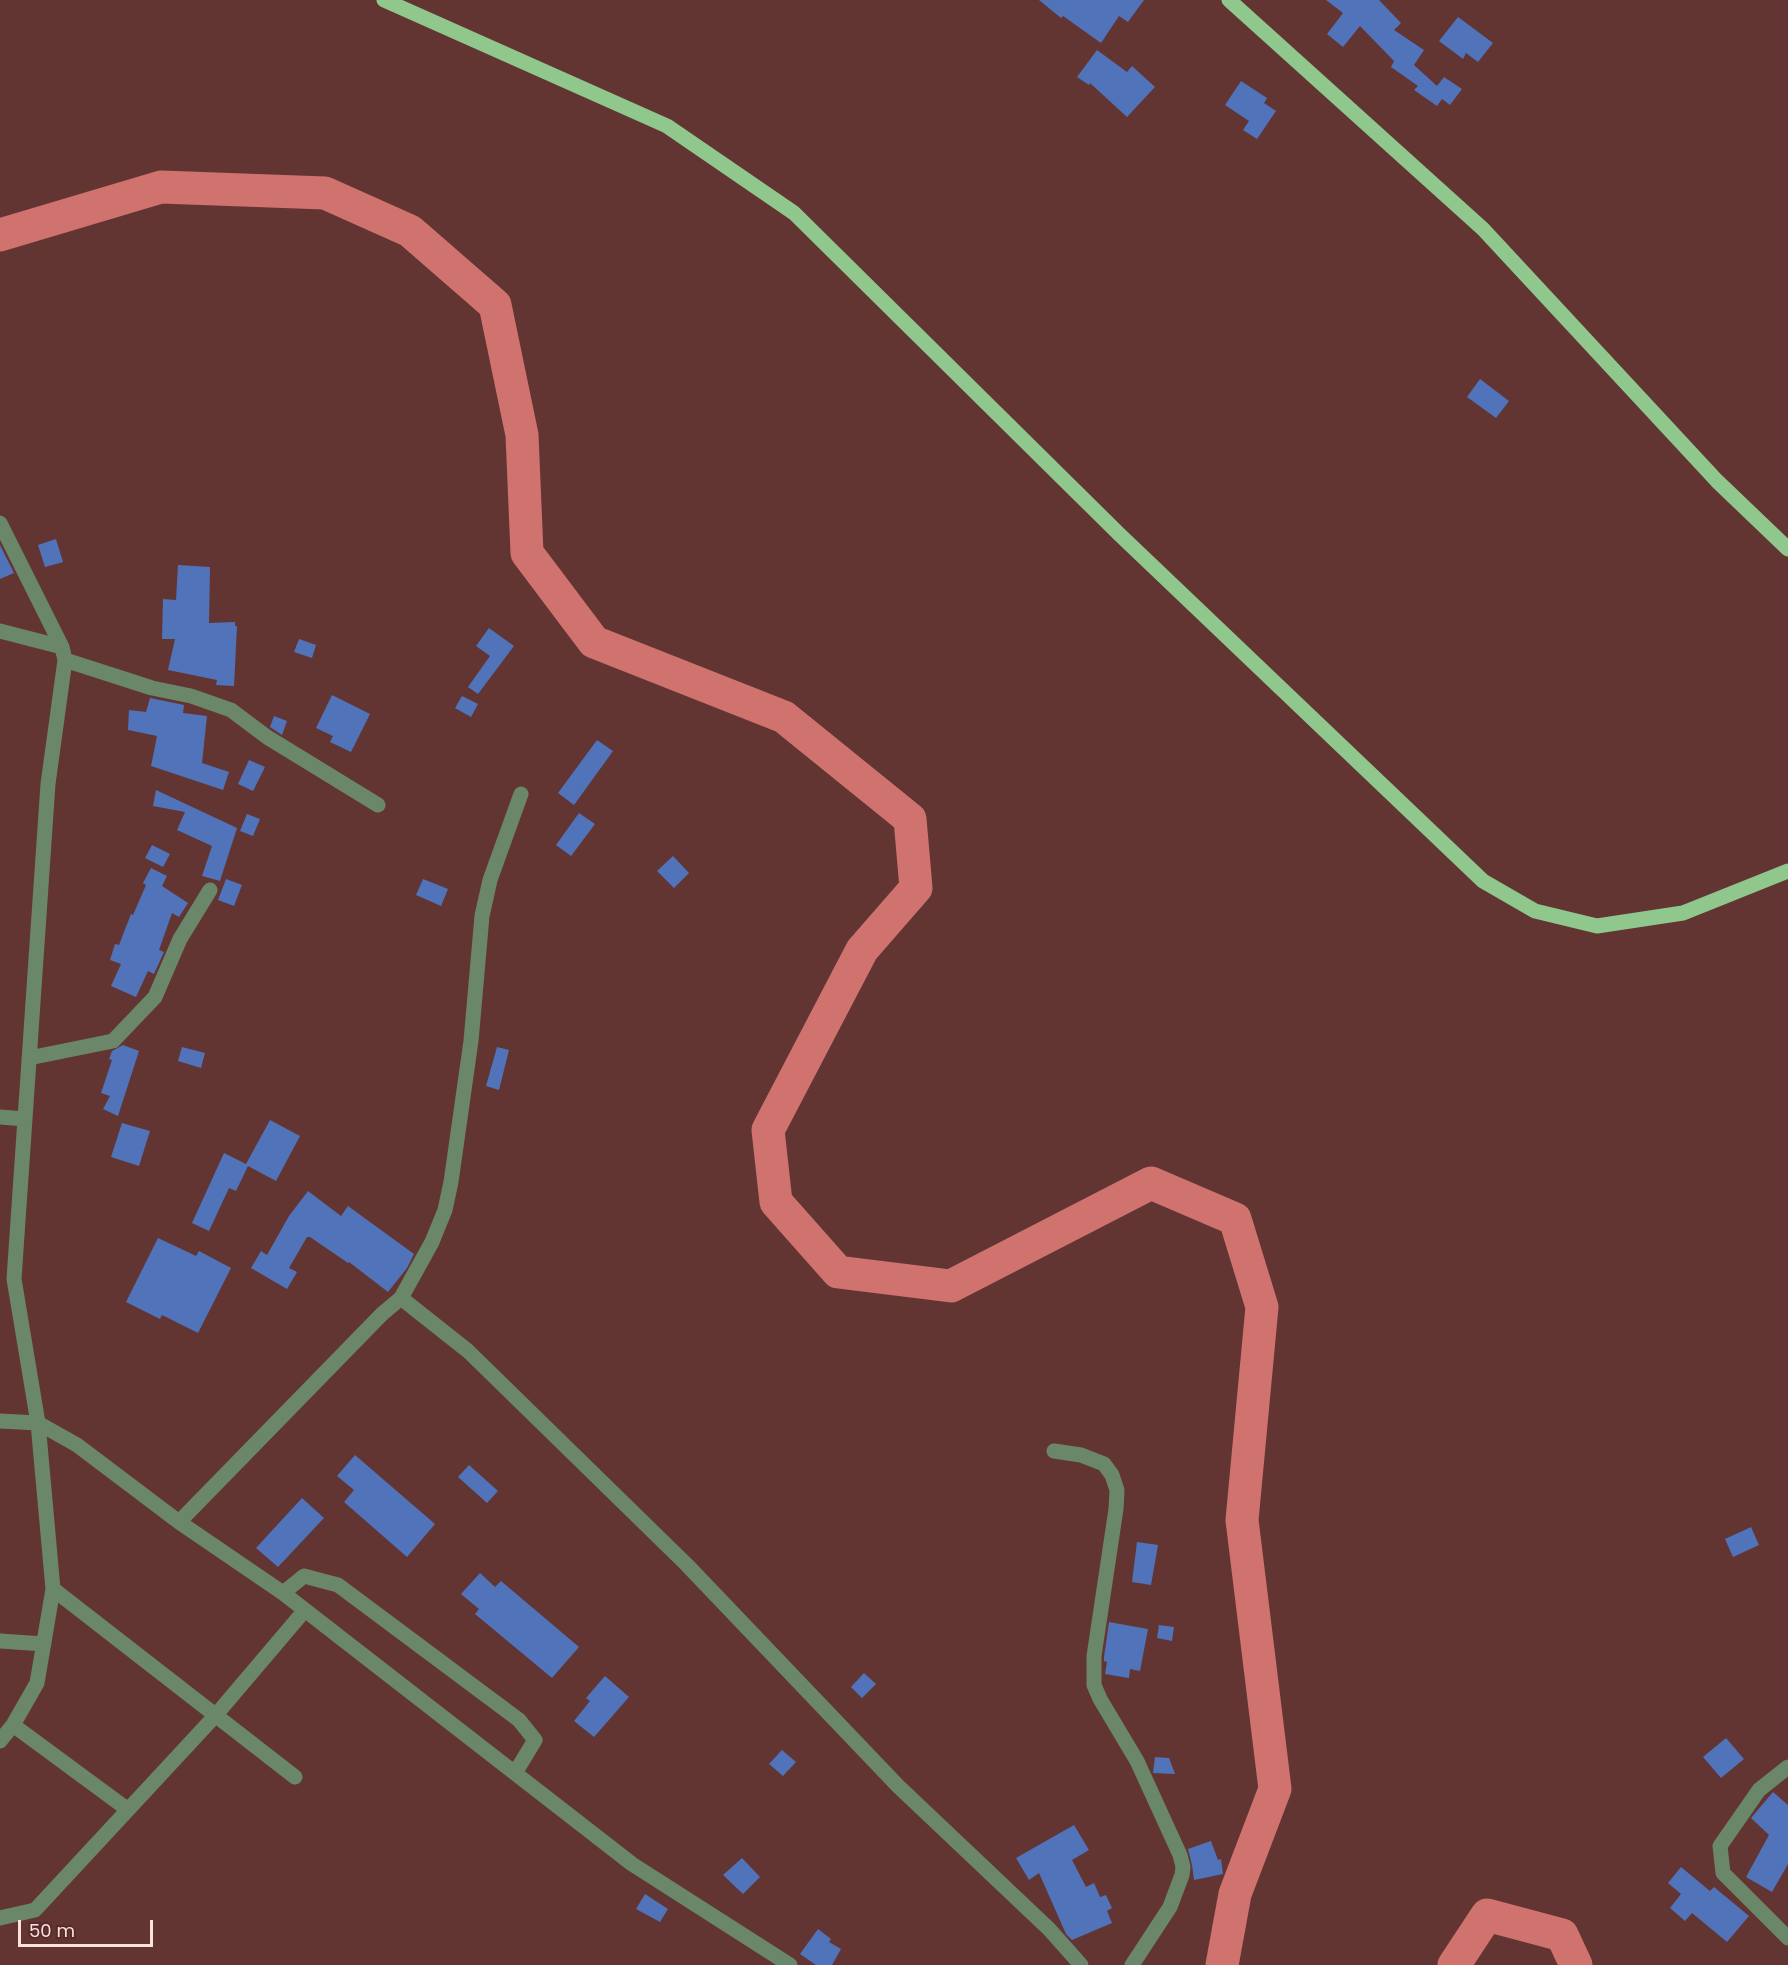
<!DOCTYPE html>
<html>
<head>
<meta charset="utf-8">
<style>
	body { margin:0 }
	#map { position:relative; width:1788px; height:1965px; overflow:hidden; background:#623533; font-family:Poppins,sans-serif }
	canvas { display:block }
	.scale { position:absolute; left:18px; top:1920px; width:135px; height:27px; box-sizing:border-box; border:3px solid #fee1de; border-top:0; padding-left:8px; font-size:18px; line-height:21px; white-space:nowrap; color:#fee1de; -webkit-text-stroke:4px #572b29; paint-order:stroke }
</style>
</head>
<body>
<div id="map">
<canvas width="1788" height="1965"></canvas>
<div class="scale">50 m</div>
</div>
<script>
const context = document.querySelector('canvas').getContext('2d');
context.lineJoin = 'round';
function poly(rows) {
  const path = new Path2D();
  for (const r of rows) {
    path.moveTo(r[0], r[1]);
    for (let i = 2; i < r.length; i += 2) path.lineTo(r[i], r[i + 1]);
  }
  return path;
}
function trace(path, color, width, dash) {
  context.strokeStyle = color;
  context.lineWidth = width;
  context.lineCap = dash ? 'butt' : 'round';
  context.setLineDash(dash || []);
  context.stroke(path);
}
function fill(path, color) {
  context.fillStyle = color;
  context.fill(path, 'evenodd');
}
trace(poly([
	[0,235,161,187,325,193,410,231,495,305,522,435,527,553,594,642,784,717,910,819,916,888,862,950,768,1130,776,1202,838,1272,951,1286,1151,1183,1235,1219,1262,1307,1242,1520,1275,1789,1235,1894,1222,1965],
	[1454,1965,1487,1915,1562,1935,1576,1965]
]), '#d0736f', 33);
fill(poly([
	[1039,0,1144,0,1128,22,1119,16,1101,43,1063,16,1061,18],
	[1326,0,1379,0,1401,23,1394,30,1424,50,1414,65,1437,86,1444,77,1462,89,1450,105,1442,99,1437,106,1414,90,1418,86,1391,67,1394,61,1360,26,1343,47,1327,34,1343,13],
	[1458,17,1493,43,1478,62,1466,53,1463,59,1439,41],
	[1097,50,1127,72,1132,66,1155,87,1127,117,1090,83,1089,85,1077,77],
	[1241,81,1267,98,1264,103,1276,111,1257,139,1243,130,1249,121,1225,105],
	[1480,379,1509,401,1496,418,1467,397],
	[56,539,63,562,45,567,38,545],
	[0,545,14,573,0,579],
	[178,565,210,567,209,623,235,622,235,626,237,626,234,686,216,685,217,680,168,670,175,639,162,639,163,599,176,600],
	[489,628,514,646,478,694,468,687,490,656,476,646],
	[299,639,316,645,312,658,294,652],
	[332,695,370,714,351,752,330,742,333,736,316,728],
	[462,696,478,704,471,717,455,708],
	[150,698,184,705,183,713,207,716,202,763,229,772,223,790,151,766,157,736,128,730,129,710,146,712],
	[274,716,287,721,282,735,270,727],
	[597,740,613,751,574,805,558,793],
	[249,760,265,767,253,791,238,784],
	[156,790,237,828,220,881,202,876,212,846,177,830,185,812,153,806],
	[579,813,595,824,571,856,556,845],
	[247,814,260,819,253,836,240,831],
	[152,845,170,854,163,867,145,858],
	[673,856,689,873,674,888,657,871],
	[151,868,167,876,162,886,188,903,179,917,172,913,159,950,164,952,154,974,148,971,136,997,111,986,121,964,110,960,115,944,119,945,131,914,133,915,146,885,143,883],
	[226,879,242,885,234,906,218,900],
	[423,879,448,889,441,906,416,895],
	[123,1045,139,1051,118,1116,103,1109,110,1096,101,1093,112,1060,109,1059,112,1051],
	[182,1047,205,1053,201,1068,178,1061],
	[497,1047,509,1050,499,1090,486,1086],
	[270,1120,300,1136,276,1181,248,1166,236,1191,229,1188,209,1231,192,1223,224,1153,246,1164],
	[122,1123,150,1131,139,1166,111,1157],
	[308,1191,341,1216,348,1206,414,1254,407,1268,388,1292,349,1262,348,1263,310,1237,307,1237,289,1268,297,1272,287,1289,251,1268,261,1251,267,1255,289,1216],
	[158,1238,196,1256,199,1251,231,1268,198,1333,162,1315,160,1319,126,1302],
	[355,1455,435,1524,407,1557,344,1502,354,1490,337,1476],
	[469,1465,498,1491,487,1503,458,1477],
	[302,1498,324,1518,278,1567,256,1548],
	[1751,1527,1759,1545,1733,1557,1725,1539],
	[1137,1542,1158,1545,1151,1585,1132,1582],
	[480,1573,495,1587,501,1581,579,1647,552,1678,475,1614,479,1609,461,1594],
	[1109,1622,1148,1629,1140,1671,1130,1669,1129,1678,1105,1674,1107,1662,1104,1661,1104,1657],
	[1159,1625,1174,1627,1172,1641,1157,1638],
	[864,1673,876,1684,862,1698,851,1687],
	[605,1676,629,1697,594,1737,574,1721,590,1701,586,1698],
	[1726,1738,1744,1759,1721,1778,1703,1757],
	[782,1750,796,1762,783,1776,769,1764],
	[1155,1757,1169,1758,1175,1774,1153,1773],
	[1773,1792,1788,1805,1788,1864,1772,1892,1746,1877,1769,1835,1751,1818],
	[1074,1825,1089,1850,1072,1860,1086,1887,1094,1883,1100,1897,1106,1895,1112,1908,1107,1911,1112,1923,1072,1940,1066,1934,1039,1873,1029,1880,1016,1858],
	[1211,1841,1218,1860,1221,1859,1223,1874,1194,1880,1192,1865,1188,1849],
	[742,1858,760,1877,743,1894,723,1875],
	[1681,1867,1710,1891,1714,1887,1749,1916,1727,1942,1692,1913,1685,1921,1670,1908,1681,1894,1668,1883],
	[645,1894,668,1909,660,1922,636,1909],
	[818,1929,831,1939,829,1942,841,1949,832,1965,816,1965,800,1954]
]), '#5173ba');
trace(poly([
	[0,523,62,647,65,660,48,784,14,1279,38,1423,53,1589,37,1683,13,1725,0,1741],
	[0,631,62,647],
	[65,660,152,688,191,696,231,710,267,737,378,805],
	[29,1058,113,1041,155,997,180,939,210,890],
	[0,1117,25,1119],
	[401,1298,432,1242,445,1210,451,1182,471,1041,482,916,490,880,521,794],
	[0,1421,38,1423,77,1445,179,1522,283,1593,632,1864,790,1965],
	[1054,1451,1081,1455,1104,1464,1112,1475,1117,1490,1116,1509,1094,1656,1094,1685,1100,1699,1137,1761,1180,1855,1183,1867,1182,1875,1170,1907,1132,1965],
	[179,1522,382,1314,401,1298,468,1351,687,1565,898,1786,1049,1929,1081,1965],
	[53,1589,295,1777],
	[283,1593,304,1576,338,1585,519,1720,535,1740,515,1773],
	[0,1641,44,1644],
	[13,1725,127,1809],
	[1788,1767,1759,1790,1720,1846,1723,1873,1788,1938],
	[0,1918,35,1910,215,1716,305,1610]
]), '#6b876a', 15);
trace(poly([
	[384,0,667,126,794,213,1119,534,1483,881,1535,911,1597,926,1683,913,1788,871],
	[1229,0,1483,229,1717,481,1788,549]
]), '#8fc78d', 15);
</script>
</body>
</html>
